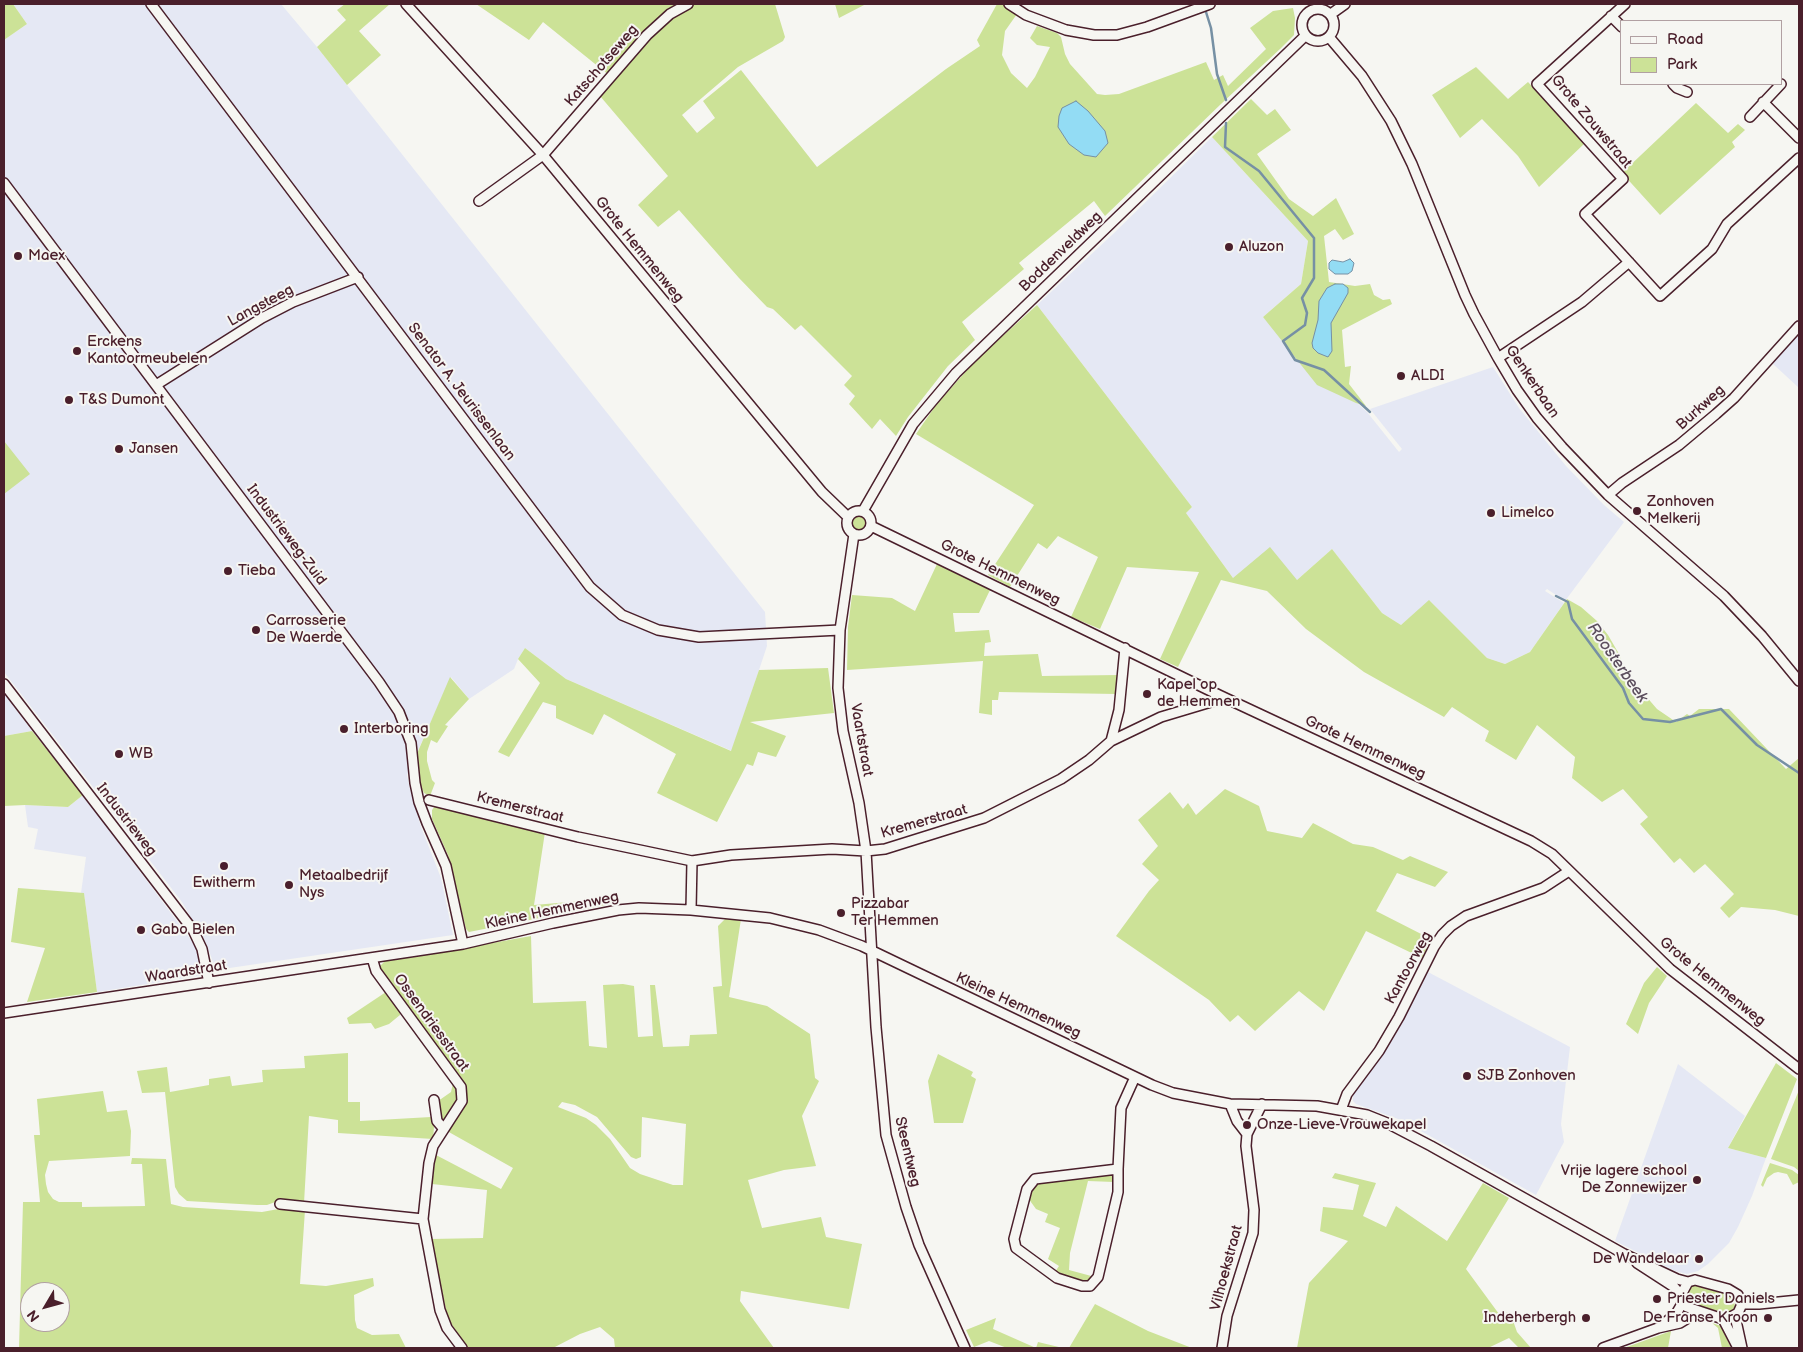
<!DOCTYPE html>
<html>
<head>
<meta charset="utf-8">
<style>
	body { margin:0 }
	#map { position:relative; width:1803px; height:1352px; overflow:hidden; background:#f6f6f2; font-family:"Balsamiq Sans",sans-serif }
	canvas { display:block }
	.frame { position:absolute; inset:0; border:5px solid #4a1f2b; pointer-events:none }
	.legend { position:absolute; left:1620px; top:20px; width:162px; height:65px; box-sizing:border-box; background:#f6f6f2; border:1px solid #b1a0a2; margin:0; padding:6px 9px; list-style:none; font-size:15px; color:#4a1f2b }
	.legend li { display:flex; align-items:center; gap:10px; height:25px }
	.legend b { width:25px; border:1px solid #b1a0a2 }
	.north { position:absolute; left:20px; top:1282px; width:50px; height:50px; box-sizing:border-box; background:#f6f6f2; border:1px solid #b1a0a2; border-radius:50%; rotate:233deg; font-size:14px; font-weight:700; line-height:20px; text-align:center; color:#4a1f2b }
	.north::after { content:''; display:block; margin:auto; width:18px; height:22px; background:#4a1f2b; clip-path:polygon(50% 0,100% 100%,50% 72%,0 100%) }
</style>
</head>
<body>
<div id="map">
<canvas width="1803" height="1352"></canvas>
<div class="frame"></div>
<ul class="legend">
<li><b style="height:6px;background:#f6f6f2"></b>Road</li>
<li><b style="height:14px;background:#cce297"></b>Park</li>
</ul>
<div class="north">N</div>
</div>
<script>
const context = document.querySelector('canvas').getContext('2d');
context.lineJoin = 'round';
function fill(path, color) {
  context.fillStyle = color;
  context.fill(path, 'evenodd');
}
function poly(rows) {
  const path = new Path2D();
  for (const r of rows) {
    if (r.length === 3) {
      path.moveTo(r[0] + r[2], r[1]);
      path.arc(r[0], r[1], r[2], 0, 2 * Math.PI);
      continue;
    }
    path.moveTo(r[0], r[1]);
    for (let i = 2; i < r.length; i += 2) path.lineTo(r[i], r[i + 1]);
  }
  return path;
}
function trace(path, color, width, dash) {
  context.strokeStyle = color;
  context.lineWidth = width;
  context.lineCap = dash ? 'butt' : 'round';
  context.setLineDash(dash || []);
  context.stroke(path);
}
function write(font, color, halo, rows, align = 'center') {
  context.font = font + ' "Balsamiq Sans",sans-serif';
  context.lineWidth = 4;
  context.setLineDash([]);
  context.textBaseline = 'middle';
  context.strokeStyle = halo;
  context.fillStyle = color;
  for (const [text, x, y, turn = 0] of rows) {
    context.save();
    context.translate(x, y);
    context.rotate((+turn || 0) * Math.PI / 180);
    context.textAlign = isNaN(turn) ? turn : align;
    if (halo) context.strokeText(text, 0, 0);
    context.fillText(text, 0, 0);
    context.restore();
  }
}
fill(poly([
	[13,4,281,4,317,47,765,612,767,646,732,751,566,679,525,648,518,659,514,669,469,699,451,677,407,775,410,789,421,827,441,878,453,935,216,970,206,943,182,902,4,672,4,40,27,24],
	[1212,137,1308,241,1301,284,1263,317,1367,412,1399,452,1402,449,1370,409,1493,367,1519,408,1566,466,1604,505,1624,522,1565,601,1547,589,1545,591,1564,603,1530,652,1505,664,1487,658,1430,601,1401,625,1382,613,1332,549,1297,580,1233,578,1186,513,1192,507,1037,305,1113,234],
	[1799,334,1799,388,1772,363],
	[4,694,32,731,4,736],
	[83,795,194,944,200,957,204,975,97,992,84,894,81,893,86,857,34,849,38,829,28,827,25,805,68,807],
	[1428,972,1570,1047,1561,1124,1564,1142,1536,1195,1401,1120,1356,1104,1353,1101,1353,1094,1385,1052,1405,1018],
	[1678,1064,1745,1116,1728,1148,1766,1158,1752,1196,1738,1227,1729,1243,1708,1264,1698,1271,1687,1274,1675,1271,1615,1241]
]), '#e5e8f4');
fill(poly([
	[4,4,13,4,27,24,4,40],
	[345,4,390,4,359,31,381,55,347,85,317,47,346,20,337,10],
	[476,4,775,4,785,37,783,41,738,67,682,115,697,133,715,118,703,101,741,70,817,167,946,69,980,46,977,40,997,4,1003,4,1017,14,1005,31,1002,55,1011,73,1027,88,1035,77,1050,47,1037,45,1030,38,1037,26,1057,33,1061,37,1065,54,1070,64,1097,94,1105,95,1119,94,1206,62,1214,80,1223,75,1228,86,1266,49,1250,28,1273,11,1293,8,1295,18,1294,35,1280,49,1221,104,1105,216,1094,201,1019,263,1024,269,962,322,975,340,948,366,908,417,896,436,880,419,872,429,849,404,855,396,844,385,852,376,801,325,795,330,773,309,767,307,739,278,679,210,658,227,638,205,668,176,600,96,615,80,543,22,529,40],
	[835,4,866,4,839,18],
	[1476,67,1508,99,1528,82,1585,143,1539,187,1518,156,1482,119,1460,138,1432,95],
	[1251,99,1267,115,1275,109,1291,130,1257,154,1289,199,1313,216,1336,198,1354,234,1343,240,1335,229,1324,236,1329,282,1355,286,1370,284,1374,295,1383,300,1390,299,1392,304,1342,330,1345,367,1351,366,1349,384,1366,406,1356,403,1317,385,1263,317,1301,284,1308,241,1212,137],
	[1696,103,1728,133,1738,124,1745,130,1732,142,1735,147,1660,215,1622,173],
	[1037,305,1192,507,1186,513,1233,578,1270,547,1297,580,1332,549,1382,613,1401,625,1429,600,1487,658,1505,664,1530,652,1567,599,1581,607,1597,621,1608,635,1619,654,1626,673,1657,709,1676,722,1687,714,1690,716,1699,709,1729,709,1786,769,1799,758,1799,916,1775,910,1741,907,1729,918,1720,908,1734,894,1705,864,1694,873,1680,858,1674,863,1640,824,1648,817,1623,789,1602,802,1572,778,1575,757,1537,725,1516,760,1485,741,1489,731,1452,707,1444,717,1364,672,1306,629,1267,591,1221,580,1178,667,1160,659,1199,572,1127,567,1100,629,1071,617,1098,557,1058,536,1047,549,1038,543,1010,587,988,575,1034,505,916,434,936,405,976,360],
	[4,441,30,474,4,494],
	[859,523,8],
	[937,564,990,590,979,613,953,613,955,632,989,630,991,642,985,643,984,656,1038,654,1042,676,1118,675,1116,694,999,692,998,700,992,700,992,715,979,713,983,661,847,670,848,627,852,595,892,598,915,611],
	[525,648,566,679,731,751,759,670,828,668,834,713,750,722,786,736,776,757,758,752,753,766,747,764,717,822,657,793,676,754,604,714,593,735,556,718,556,706,543,702,509,757,498,752,540,683,518,659],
	[450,677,469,699,445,725,448,726,437,743,431,740,427,752,427,761,432,780,435,783,430,796,424,793,420,785,416,756],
	[32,731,83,795,68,807,25,805,4,806,4,736],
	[1225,789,1259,806,1267,831,1302,838,1313,823,1353,844,1373,847,1403,860,1410,856,1448,872,1435,887,1397,873,1376,911,1431,939,1422,958,1366,931,1324,1011,1299,991,1255,1031,1238,1015,1230,1022,1209,1000,1116,936,1149,891,1159,880,1142,864,1158,846,1138,820,1170,792,1183,809,1188,803,1196,815],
	[440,805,545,832,534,905,604,899,605,905,469,932,466,929,448,855,432,819,432,810,435,806],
	[18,888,84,893,97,992,27,1002,45,948,11,942],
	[727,917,741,919,729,997,767,1006,810,1034,815,1078,819,1081,802,1116,816,1166,784,1170,748,1180,762,1228,821,1217,826,1237,862,1244,849,1309,741,1291,740,1301,774,1348,615,1348,614,1339,600,1327,580,1334,553,1348,468,1348,448,1319,431,1239,483,1238,487,1190,432,1184,436,1155,501,1189,513,1168,447,1131,463,1110,467,1099,463,1080,380,969,380,966,386,960,415,957,531,936,533,1003,586,1001,589,1046,607,1048,603,985,623,984,634,986,638,1037,653,1036,650,985,655,985,663,1047,689,1046,690,1035,717,1034,713,987,722,986,718,926],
	[562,1102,575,1105,597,1117,631,1157,636,1159,641,1157,642,1117,686,1124,683,1185,673,1185,640,1174,630,1168,610,1139,596,1125,586,1118,558,1107],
	[1657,967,1667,976,1649,1003,1638,1034,1626,1024,1644,983],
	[386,992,401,1011,400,1015,389,1024,375,1029,371,1023,349,1024,347,1018],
	[348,1053,348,1102,360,1102,360,1121,431,1117,434,1127,433,1139,338,1133,338,1120,309,1116,304,1203,278,1201,267,1205,257,1205,187,1201,179,1194,175,1187,165,1092,142,1093,137,1071,167,1067,170,1092,209,1085,209,1079,230,1076,232,1086,263,1082,262,1070,305,1068,304,1056],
	[938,1054,973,1072,971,1076,976,1079,963,1123,934,1123,928,1081],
	[1776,1063,1797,1079,1766,1158,1728,1148],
	[453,1083,458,1089,458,1101,444,1120,441,1119,436,1100,441,1099,451,1092],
	[1799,1090,1799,1171,1794,1167,1771,1159],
	[103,1091,107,1112,127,1110,131,1131,130,1156,49,1161,45,1175,46,1184,48,1192,53,1199,59,1202,82,1202,82,1207,145,1206,142,1164,131,1164,132,1158,166,1159,171,1204,183,1207,262,1212,284,1208,305,1210,300,1284,326,1286,373,1278,374,1286,354,1295,355,1320,357,1328,372,1335,399,1334,406,1348,19,1348,23,1202,40,1202,34,1135,40,1135,37,1099],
	[30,1292,60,1292,60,1322,30,1322],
	[1770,1163,1792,1170,1799,1175,1799,1182,1793,1185,1787,1174,1778,1172,1774,1173,1767,1178,1763,1187,1761,1185],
	[1335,1173,1376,1183,1363,1216,1386,1227,1396,1206,1447,1241,1483,1183,1509,1198,1466,1269,1499,1314,1510,1312,1517,1332,1531,1348,1519,1348,1509,1338,1488,1348,1297,1348,1309,1283,1348,1241,1320,1231,1323,1207,1353,1210,1359,1185,1332,1178],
	[1109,1174,1114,1178,1114,1182,1088,1181,1070,1253,1069,1270,1095,1277,1087,1283,1061,1276,1055,1272,1059,1266,1048,1259,1060,1228,1045,1222,1048,1214,1036,1209,1028,1198,1034,1183],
	[1692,1286,1696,1286,1728,1295,1734,1300,1735,1307,1728,1314,1691,1304,1687,1293,1687,1290],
	[1095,1304,1148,1331,1192,1348,1069,1348],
	[996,1318,993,1329,1036,1348,1038,1342,1063,1348,1007,1348,989,1341,974,1347,966,1330],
	[1712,1323,1721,1326,1731,1348,1722,1348,1718,1328],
	[1671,1331,1668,1348,1624,1348]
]), '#cce297');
const water = poly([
	[1076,101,1088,111,1105,131,1108,143,1096,157,1084,155,1069,144,1058,127,1059,116,1062,108,1076,101],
	[1350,259,1354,263,1352,271,1348,274,1335,274,1329,269,1329,263,1332,260,1343,262,1350,259],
	[1335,284,1343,284,1348,288,1348,293,1331,323,1332,351,1328,357,1318,353,1313,348,1312,343,1318,320,1319,301,1327,288,1335,284]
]);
fill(water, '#93dcf4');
trace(water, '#7690a4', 1);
trace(poly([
	[1206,12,1211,28,1217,74,1226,100],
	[1226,123,1225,147,1259,171,1314,238,1314,278,1302,298,1307,313,1305,325,1283,341,1295,360,1324,370,1370,412],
	[1556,596,1568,602,1572,619,1623,688,1629,703,1643,719,1670,722,1721,709,1757,745,1799,773]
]), '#7690a4', 2.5);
const minor = poly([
	[151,4,590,587,622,615,658,630,699,637,840,630],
	[406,4,543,155,822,492,848,517],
	[1009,4,1026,15,1066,30,1094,35,1117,35,1147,27,1210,4],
	[1625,4,1537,84,1623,179,1585,214,1660,296,1712,249,1727,224,1799,158],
	[1318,25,16],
	[1331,14,1345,4],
	[1611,16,1622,27],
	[1329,37,1362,76,1391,121,1412,164,1465,295,1474,314,1498,358,1517,390,1537,418,1562,447,1608,495,1724,596,1762,636,1799,681],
	[1673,84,1677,88,1687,92],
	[1763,102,1799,138],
	[1750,117,1781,84],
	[4,183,379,682,399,712,411,743,415,783,419,802,427,823,446,866,463,944],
	[479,201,543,155,647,35,670,14,688,4],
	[1498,358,1582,302,1629,262],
	[156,385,262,318,293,302,358,277],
	[1608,495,1622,483,1679,445,1716,414,1734,398,1799,326],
	[859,523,12],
	[863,511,913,424,956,373,1305,36],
	[871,526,1221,696,1531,841,1552,854,1670,969,1799,1069],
	[854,534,840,630,838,688,843,731,859,803,866,851,876,1027,886,1135,906,1207,919,1245,965,1348],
	[4,684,193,930,202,949,209,983],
	[1111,741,1119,710,1125,648],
	[429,800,578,837,692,861,731,855,832,849,866,851,885,849,984,818,1061,779,1089,760,1111,741,1161,717,1211,702,1221,696],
	[691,910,692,861],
	[372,958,376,971,461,1087,462,1101,433,1146,429,1163,423,1219,440,1310,447,1328,462,1348],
	[4,1013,463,944,553,923,618,910,639,908,691,910,770,918,819,930,862,946,1152,1085,1173,1093,1230,1104,1317,1106,1367,1115,1387,1123,1431,1146,1624,1254,1677,1279,1688,1282],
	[434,1100,437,1121,443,1128],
	[1230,1104,1237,1121,1247,1134],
	[1341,1110,1347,1094,1379,1051,1399,1017,1434,947,1442,935,1451,926,1466,916,1543,888,1569,871],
	[1118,1169,1118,1192,1098,1277,1090,1286,1082,1286,1057,1278,1016,1248,1014,1239,1027,1189,1035,1179,1118,1169,1121,1108,1135,1077],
	[280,1204,423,1219],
	[1637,1263,1674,1287,1681,1295],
	[1695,1280,1728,1289,1738,1295,1742,1304,1738,1313,1729,1318,1723,1319,1687,1307,1683,1302,1681,1295,1688,1282,1695,1280],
	[1742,1304,1759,1304,1799,1300],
	[1735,1316,1742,1348],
	[1723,1319,1738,1348],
	[1662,1325,1676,1314,1683,1302],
	[1222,1348,1227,1316,1253,1233,1254,1210,1246,1146,1247,1134,1262,1104],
	[1603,1348,1658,1328,1680,1323,1698,1312]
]);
trace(minor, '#4a1f2b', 12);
trace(minor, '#f6f6f2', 9);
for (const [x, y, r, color] of [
	[1229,247,5,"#4a1f2b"],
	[18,256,5,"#4a1f2b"],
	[77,351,5,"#4a1f2b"],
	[1401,376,5,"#4a1f2b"],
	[69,400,5,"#4a1f2b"],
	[119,449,5,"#4a1f2b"],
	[1637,511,5,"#4a1f2b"],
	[1491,513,5,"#4a1f2b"],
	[228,571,5,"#4a1f2b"],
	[256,630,5,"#4a1f2b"],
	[1147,694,5,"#4a1f2b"],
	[344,729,5,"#4a1f2b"],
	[119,754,5,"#4a1f2b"],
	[224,866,5,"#4a1f2b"],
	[289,885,5,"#4a1f2b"],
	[841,913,5,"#4a1f2b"],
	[141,930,5,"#4a1f2b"],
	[1467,1076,5,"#4a1f2b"],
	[1247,1125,5,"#4a1f2b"],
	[1697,1180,5,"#4a1f2b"],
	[1699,1259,5,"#4a1f2b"],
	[1657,1299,5,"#4a1f2b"],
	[1586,1318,5,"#4a1f2b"],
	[1768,1318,5,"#4a1f2b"]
]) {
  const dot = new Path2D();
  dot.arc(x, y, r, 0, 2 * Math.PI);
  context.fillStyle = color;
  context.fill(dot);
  trace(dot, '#f6f6f2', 2);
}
write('15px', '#4a1f2b', '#f6f6f2', [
	["Katschotseweg",602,66,-49],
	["Grote Zouwstraat",1591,122,50],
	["Grote Hemmenweg",639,250,51],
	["Boddenveldweg",1061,252,-44],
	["Langsteeg",261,306,-28],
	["Genkerbaan",1532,382,56],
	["Senator A. Jeurissenlaan",461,392,53],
	["Burkweg",1701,408,-42],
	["Industrieweg-Zuid",286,535,53],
	["Grote Hemmenweg",1000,573,26],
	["Vaartstraat",861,740,80],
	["Grote Hemmenweg",1365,748,25],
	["Kremerstraat",520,808,14],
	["Industrieweg",126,820,52],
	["Kremerstraat",924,822,-16],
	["Kleine Hemmenweg",552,911,-12],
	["Kantoorweg",1409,968,-61],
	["Waardstraat",186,972,-9],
	["Grote Hemmenweg",1712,982,39],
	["Kleine Hemmenweg",1018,1006,25],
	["Ossendriesstraat",431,1023,54],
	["Steentweg",907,1152,77],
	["Vilhoekstraat",1227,1268,-75]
]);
write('15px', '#4a1f2b', '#f6f6f2', [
	["Aluzon",1239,247],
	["Maex",28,256],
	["Erckens",87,342],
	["Kantoormeubelen",87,359],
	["ALDI",1411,376],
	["T&S Dumont",79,400],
	["Jansen",129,449],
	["Zonhoven",1647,502],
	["Melkerij",1647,519],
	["Limelco",1501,513],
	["Tieba",238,571],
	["Carrosserie",266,621],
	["De Waerde",266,638],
	["Kapel op",1157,685],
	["de Hemmen",1157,702],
	["Interboring",354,729],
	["WB",129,754],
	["Metaalbedrijf",299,876],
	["Nys",299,893],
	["Ewitherm",224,883,"center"],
	["Pizzabar",851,904],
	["Ter Hemmen",851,921],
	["Gabo Bielen",151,930],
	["SJB Zonhoven",1477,1076],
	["Onze-Lieve-Vrouwekapel",1257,1125],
	["Vrije lagere school",1687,1171,"right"],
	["De Zonnewijzer",1687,1188,"right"],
	["De Wandelaar",1689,1259,"right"],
	["Priester Daniels",1667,1299],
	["Indeherbergh",1576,1318,"right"],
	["De Franse Kroon",1758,1318,"right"]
], 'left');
write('italic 16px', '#5c4e5d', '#f6f6f2', [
	["Roosterbeek",1617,663,55]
]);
</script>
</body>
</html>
